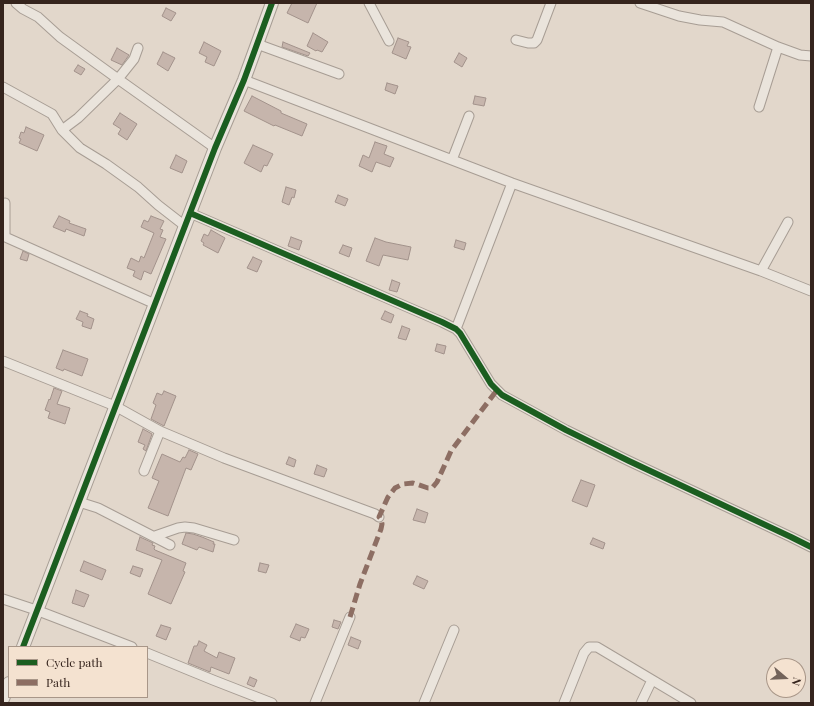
<!DOCTYPE html>
<html>
<head>
<meta charset="utf-8">
<style>
	body { margin:0 }
	#map { position:relative; width:814px; height:706px; overflow:hidden; background:#e2d7cb; font-family:"Playfair Display",serif }
	canvas { display:block }
	.frame { position:absolute; inset:0; border:4px solid #35241d; pointer-events:none }
	.legend { position:absolute; left:8px; top:646px; width:140px; height:52px; box-sizing:border-box; background:#f4e2d0; border:1px solid #a89688; margin:0; padding:5px 7px; list-style:none; font-size:12px; color:#35241d }
	.legend li { display:flex; align-items:center; gap:8px; height:20px }
	.legend b { width:20px; border:1px solid #a89688 }
	.north { position:absolute; left:766px; top:658px; width:40px; height:40px; box-sizing:border-box; background:#f4e2d0; border:1px solid #a89688; border-radius:50%; rotate:109deg; font-size:11px; font-weight:700; line-height:16px; text-align:center; color:#35241d }
	.north::after { content:''; display:block; margin:auto; width:14px; height:18px; background:#72635a; clip-path:polygon(50% 0,100% 100%,50% 72%,0 100%) }
</style>
</head>
<body>
<div id="map">
<canvas width="814" height="706"></canvas>
<div class="frame"></div>
<ul class="legend">
<li><b style="height:5px;background:#1b5e20"></b>Cycle path</li>
<li><b style="height:5px;background:#8d6e63"></b>Path</li>
</ul>
<div class="north">N</div>
</div>
<script>
const context = document.querySelector('canvas').getContext('2d');
context.lineJoin = 'round';
function fill(path, color) {
  context.fillStyle = color;
  context.fill(path, 'evenodd');
}
function poly(rows) {
  const path = new Path2D();
  for (const r of rows) {
    path.moveTo(r[0], r[1]);
    for (let i = 2; i < r.length; i += 2) path.lineTo(r[i], r[i + 1]);
  }
  return path;
}
function trace(path, color, width, dash) {
  context.strokeStyle = color;
  context.lineWidth = width;
  context.lineCap = dash ? 'butt' : 'round';
  context.setLineDash(dash || []);
  context.stroke(path);
}
const building = poly([
	[292,3,317,3,308,23,287,13,292,3],
	[166,8,176,13,171,21,162,16,166,8],
	[313,33,328,42,322,52,317,50,316,51,307,46,313,33],
	[398,38,409,42,407,46,411,47,406,59,392,53,398,38],
	[204,42,221,51,214,66,205,62,207,57,199,53,204,42],
	[283,42,310,53,308,56,282,47,283,42],
	[117,48,129,55,122,65,111,60,117,48],
	[163,52,175,58,168,71,157,64,163,52],
	[459,53,467,58,462,67,454,62,459,53],
	[78,65,85,69,81,75,74,71,78,65],
	[387,83,398,86,395,94,385,90,387,83],
	[252,96,281,111,281,113,307,124,302,136,275,125,274,126,244,111,252,96],
	[475,96,486,98,484,106,473,104,475,96],
	[120,113,137,124,127,140,118,134,121,129,113,124,120,113],
	[26,127,44,135,37,151,19,143,21,139,19,138,21,132,24,133,26,127],
	[375,142,387,146,384,154,394,158,390,167,376,162,372,172,359,166,363,155,369,158,375,142],
	[253,145,273,154,267,166,264,165,261,172,244,163,253,145],
	[176,155,187,161,182,173,170,168,176,155],
	[286,187,296,190,294,198,292,197,289,205,282,202,286,187],
	[338,195,348,199,345,206,335,202,338,195],
	[59,216,70,221,69,223,86,229,84,236,66,229,65,232,53,227,59,216],
	[151,216,164,221,160,229,163,230,160,237,166,239,151,274,144,271,141,280,133,276,135,271,127,268,131,258,139,262,141,256,144,258,154,233,141,227,144,220,148,222,151,216],
	[211,230,225,238,218,253,203,245,204,243,201,241,204,234,208,236,211,230],
	[291,237,302,241,299,250,288,246,291,237],
	[375,238,386,242,411,247,408,260,383,255,379,266,366,261,375,238],
	[456,240,466,243,464,250,454,247,456,240],
	[343,245,352,248,349,257,339,253,343,245],
	[23,251,29,254,27,261,20,259,23,251],
	[253,257,262,261,257,272,247,268,253,257],
	[392,280,400,283,397,292,389,290,392,280],
	[80,311,88,314,87,316,94,319,91,329,82,326,83,322,76,319,80,311],
	[385,311,394,315,391,323,381,319,385,311],
	[402,326,410,329,406,340,398,338,402,326],
	[437,344,446,346,444,354,435,351,437,344],
	[63,350,88,359,82,376,64,369,63,371,56,368,63,350],
	[54,388,62,391,57,404,70,408,65,424,48,418,50,412,45,410,49,399,50,400,54,388],
	[164,391,176,396,164,426,151,419,156,405,153,403,157,393,162,395,164,391],
	[143,429,152,434,146,451,143,449,145,445,138,442,143,429],
	[189,450,198,454,191,470,186,468,168,516,148,508,159,481,152,478,162,454,180,462,183,457,185,458,189,450],
	[289,457,296,460,294,467,286,464,289,457],
	[317,465,327,469,324,477,314,474,317,465],
	[581,480,595,485,587,507,572,501,581,480],
	[417,509,428,513,425,523,413,520,417,509],
	[186,533,193,534,202,537,214,542,213,544,215,544,213,552,199,547,197,550,182,544,186,533],
	[140,537,153,543,152,545,155,546,154,549,155,550,186,563,183,571,185,572,171,604,148,594,162,560,136,550,140,537],
	[593,538,605,543,603,549,590,544,593,538],
	[84,561,106,570,102,580,80,571,84,561],
	[260,563,269,565,266,573,258,571,260,563],
	[133,566,143,569,140,577,130,573,133,566],
	[417,576,428,581,424,589,413,584,417,576],
	[76,590,89,595,84,607,72,603,76,590],
	[334,620,341,622,338,629,332,627,334,620],
	[296,624,309,629,305,638,301,637,300,641,290,637,296,624],
	[161,625,171,628,166,640,156,636,161,625],
	[351,637,361,641,358,649,348,645,351,637],
	[199,641,207,645,204,651,217,658,219,652,235,658,229,674,211,667,210,672,188,663,194,646,197,646,199,641],
	[250,677,257,680,254,687,247,684,250,677]
]);
fill(building, '#c6b5ac');
trace(building, '#a2928b', 1);
const minor = poly([
	[16,3,23,9,38,17,60,37,118,79,215,148],
	[369,3,389,41],
	[640,3,679,16,700,20,723,22,778,47,800,55,811,56],
	[516,40,528,43,534,43,537,40,551,3],
	[257,44,339,74],
	[244,80,512,183,761,271,811,291],
	[3,87,52,114,62,130,80,148,106,164,138,187,158,205,185,226],
	[759,107,778,47],
	[62,130,78,118,118,79,134,59,138,48],
	[452,160,469,116],
	[5,203,5,237],
	[190,213,442,322,456,329,460,333,491,384,502,395,566,430,629,461,791,537,811,547],
	[3,236,155,304],
	[761,271,788,222],
	[456,329,512,183],
	[3,361,115,406,160,431,224,458,375,514,379,517],
	[144,471,160,431],
	[79,502,98,508,170,545],
	[155,536,178,528,185,527,194,528,234,540],
	[3,599,36,610,132,647],
	[147,653,213,680,272,703],
	[315,703,350,617],
	[424,703,454,630],
	[564,703,584,653,589,647,597,647,691,703],
	[641,703,652,680]
]);
const tertiary = poly([
	[23,647,215,148,244,80,272,3],
	[3,699,9,683]
]);
trace(minor, '#a79d94', 11);
trace(tertiary, '#a79d94', 14);
trace(minor, '#eae4dc', 9);
trace(tertiary, '#eae4dc', 12);
trace(poly([
	[350,617,360,584,381,529,382,524,381,519,379,517,388,497,395,488,403,484,413,483,428,488,432,488,437,482,451,451,497,390]
]), '#8d6e63', 5, [10, 5]);
trace(poly([
	[190,213,442,322,456,329,460,333,491,384,502,395,566,430,629,461,791,537,811,547],
	[23,647,215,148,244,80,272,3]
]), '#1b5e20', 6);
</script>
</body>
</html>
